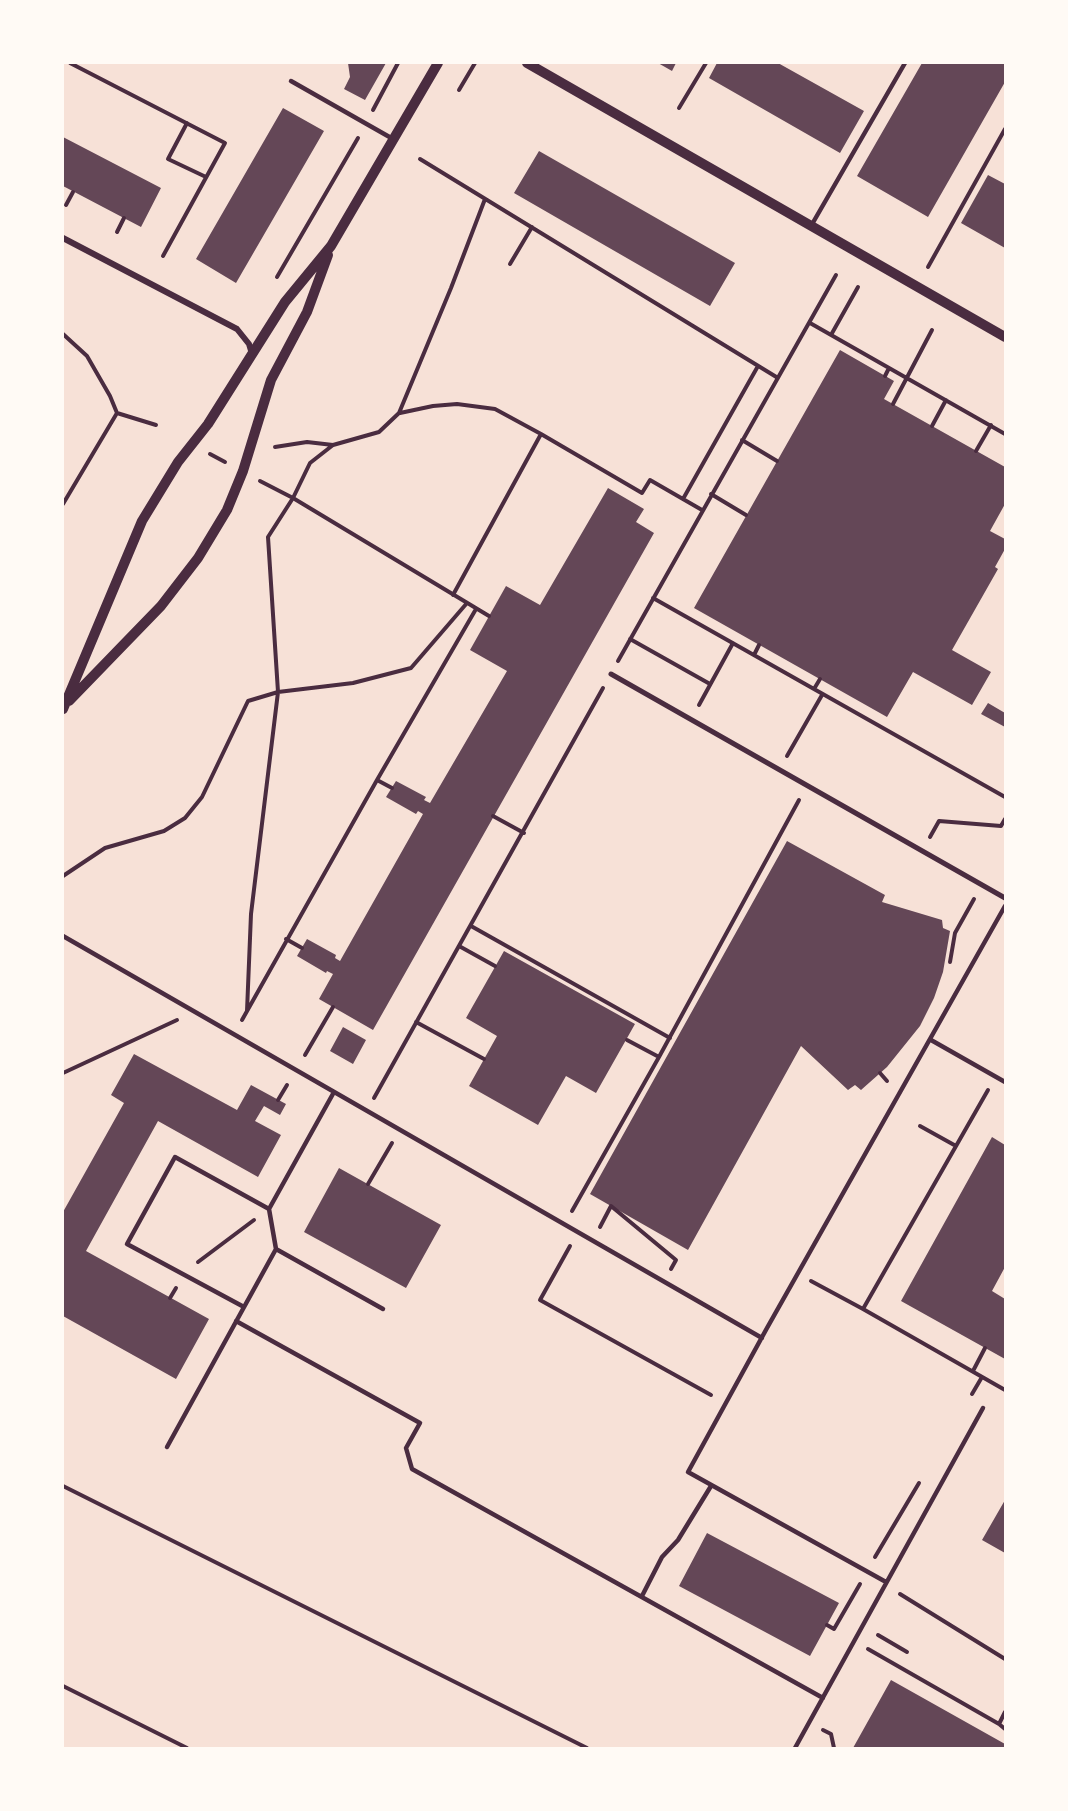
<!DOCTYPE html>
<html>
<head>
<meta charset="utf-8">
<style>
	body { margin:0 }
	#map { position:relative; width:1068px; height:1811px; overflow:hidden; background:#f7e1d7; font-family:"Space Grotesk",sans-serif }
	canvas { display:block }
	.frame { position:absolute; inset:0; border:64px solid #fffaf5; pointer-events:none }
</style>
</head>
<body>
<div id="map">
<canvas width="1068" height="1811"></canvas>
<div class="frame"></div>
</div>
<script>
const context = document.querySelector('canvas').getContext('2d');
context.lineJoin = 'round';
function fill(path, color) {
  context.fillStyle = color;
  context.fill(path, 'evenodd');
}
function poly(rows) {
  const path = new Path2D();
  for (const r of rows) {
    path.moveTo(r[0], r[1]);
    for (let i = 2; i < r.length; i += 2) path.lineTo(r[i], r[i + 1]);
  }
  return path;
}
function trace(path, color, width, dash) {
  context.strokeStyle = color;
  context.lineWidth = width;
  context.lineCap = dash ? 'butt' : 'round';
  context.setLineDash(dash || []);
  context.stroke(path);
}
fill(poly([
	[348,63,386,63,365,100,344,89,350,77],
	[658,63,676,63,672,71],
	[717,63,778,63,864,111,840,153,709,78],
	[922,63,1005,63,1005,82,928,217,857,176],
	[283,108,324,131,236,283,196,259],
	[63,137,161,188,141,227,63,186],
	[539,151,735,263,710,306,514,193],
	[988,175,1005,184,1005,248,961,223],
	[840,350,894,381,884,399,1005,467,1005,504,990,531,1005,539,1005,549,995,567,998,569,952,650,991,672,972,705,913,672,887,717,694,608],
	[608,488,644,509,636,522,654,533,373,1030,319,999,333,974,327,971,326,973,297,956,307,939,336,955,335,958,340,961,423,814,418,811,416,814,386,797,396,781,426,797,424,800,430,803,507,671,470,650,506,586,540,605],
	[988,703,1005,713,1005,727,981,714],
	[787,841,885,895,882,902,942,920,943,928,950,931,943,972,934,998,920,1026,887,1067,861,1090,855,1085,848,1090,801,1046,688,1250,590,1194],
	[504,951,635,1024,596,1093,566,1076,538,1125,469,1086,497,1036,466,1018],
	[343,1027,366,1040,353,1064,330,1051],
	[134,1054,237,1110,251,1085,286,1104,280,1115,264,1106,255,1121,281,1135,258,1177,158,1121,86,1251,209,1319,176,1379,63,1316,63,1212,124,1103,111,1095],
	[992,1137,1005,1145,1005,1267,992,1291,1005,1299,1005,1359,901,1301],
	[339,1168,441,1225,406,1288,304,1232],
	[1005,1500,1005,1553,982,1540],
	[707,1533,839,1603,810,1656,679,1586],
	[891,1680,1005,1744,1005,1748,853,1748]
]), '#644757');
trace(poly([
	[70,63,225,143,163,256],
	[459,90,475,63],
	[679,108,706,63],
	[373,110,398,63],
	[187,123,168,159,206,177],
	[420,159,778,378],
	[66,205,73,192],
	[117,232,124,218],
	[510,264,532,227],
	[928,267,1005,129],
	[277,277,358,138],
	[810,323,1005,434],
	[63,334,87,356,110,396,117,413,156,425],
	[831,335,858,287],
	[885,376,889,368],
	[893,404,932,330],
	[400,413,433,406,457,404,495,409,541,434],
	[932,426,946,400],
	[742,440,777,461],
	[275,447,307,442,333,445],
	[976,451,991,425],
	[210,454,225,462],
	[260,481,293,498,489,616],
	[711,494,746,515],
	[683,499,758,366],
	[63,504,117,413],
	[453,595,541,434,642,493,650,480,702,510],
	[653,598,1005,797],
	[630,639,710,684],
	[754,655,759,645],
	[618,661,836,275],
	[814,689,820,679],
	[699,705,733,643],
	[787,756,822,695],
	[377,780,392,788],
	[493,816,524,833],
	[930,837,939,821,1001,826,1005,819],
	[63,876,105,848,164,831,185,818,202,797,248,701,278,692,353,683,411,668,467,603],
	[471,926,670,1038],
	[286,939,302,948],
	[459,946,495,966],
	[950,962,955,933,974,899],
	[247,1011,251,914,278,692,268,537,293,498,310,463,333,445,379,432,399,413,451,288,485,199],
	[242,1020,377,780,476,609],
	[416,1022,484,1059],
	[627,1040,659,1057],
	[305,1055,333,1007],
	[63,1073,177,1020],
	[880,1073,887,1081],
	[988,1090,863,1309,1005,1390],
	[374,1098,603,688],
	[278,1100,287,1085],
	[920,1126,956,1146],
	[368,1184,392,1143],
	[572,1211,659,1057,799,800],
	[600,1227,611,1206,676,1260,671,1269],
	[570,1246,540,1300,711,1395],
	[198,1262,254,1220],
	[811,1281,863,1309],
	[170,1298,176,1288],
	[973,1371,985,1348],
	[972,1394,982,1377],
	[63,1486,587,1748],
	[875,1557,919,1483],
	[900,1594,1005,1659],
	[827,1625,834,1629,860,1584],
	[878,1635,907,1652],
	[868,1649,999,1724,1005,1712],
	[63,1686,187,1748],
	[999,1724,1005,1729],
	[823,1730,831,1734,834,1748]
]), '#4a2c40', 4);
trace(poly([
	[291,81,393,139],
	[811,226,905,63],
	[63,936,762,1338],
	[931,1040,1005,1082],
	[334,1092,269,1209,276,1249,383,1309],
	[244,1307,127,1244,175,1157,269,1209],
	[236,1321,420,1423,406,1448,412,1469,823,1698],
	[167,1447,276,1249],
	[886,1582,688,1472,767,1328,1005,906],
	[642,1596,662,1557,678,1540,711,1486],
	[795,1748,983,1408]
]), '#4a2c40', 4.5);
trace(poly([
	[611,674,1005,898]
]), '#4a2c40', 5);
trace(poly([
	[63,238,237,329,249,344,252,354]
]), '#4a2c40', 6);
trace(poly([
	[527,63,1005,337],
	[69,701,161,606,198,558,227,510,243,471,271,380,307,312,328,255],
	[63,709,142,521,178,462,208,424,285,302,331,246,438,63]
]), '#4a2c40', 10);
</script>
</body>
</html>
